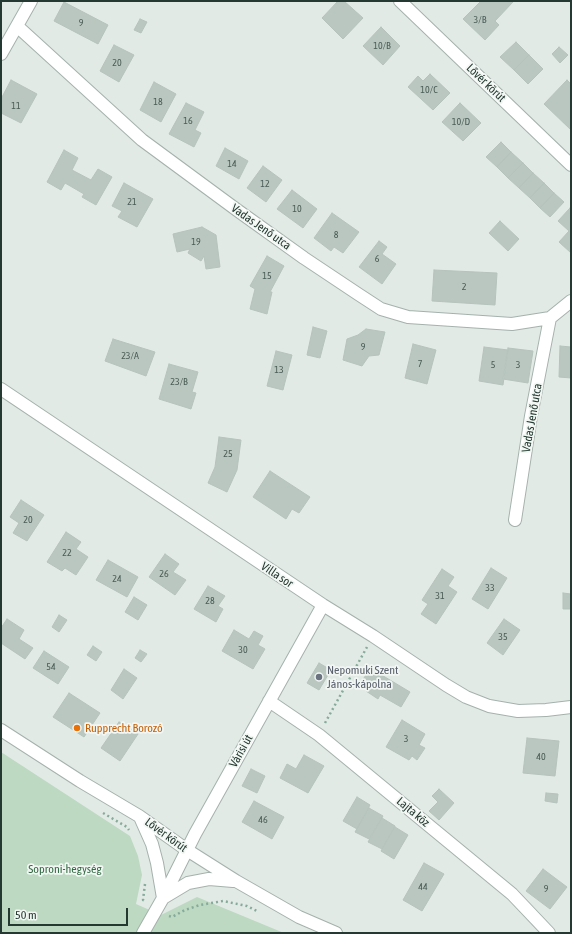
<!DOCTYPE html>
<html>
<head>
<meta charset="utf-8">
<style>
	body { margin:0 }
	#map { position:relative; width:572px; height:934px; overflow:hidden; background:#e2eae6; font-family:"Asap Condensed",sans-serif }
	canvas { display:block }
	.frame { position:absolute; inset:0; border:2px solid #243931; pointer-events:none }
	.scale { position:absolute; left:8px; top:908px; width:120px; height:18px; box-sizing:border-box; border:2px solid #243931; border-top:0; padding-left:5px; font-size:12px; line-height:14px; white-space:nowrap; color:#243931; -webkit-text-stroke:3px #f2f7f4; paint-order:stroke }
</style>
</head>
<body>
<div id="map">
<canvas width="572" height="934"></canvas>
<div class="frame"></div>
<div class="scale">50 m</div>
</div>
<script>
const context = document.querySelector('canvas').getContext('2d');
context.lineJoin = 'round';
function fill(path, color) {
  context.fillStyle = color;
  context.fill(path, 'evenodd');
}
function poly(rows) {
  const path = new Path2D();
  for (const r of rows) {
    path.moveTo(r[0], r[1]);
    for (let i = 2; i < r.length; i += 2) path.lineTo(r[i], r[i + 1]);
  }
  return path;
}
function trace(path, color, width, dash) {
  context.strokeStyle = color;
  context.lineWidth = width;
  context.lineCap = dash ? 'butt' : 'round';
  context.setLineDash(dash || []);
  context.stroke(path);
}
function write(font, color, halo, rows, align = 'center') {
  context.font = font + ' "Asap Condensed",sans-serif';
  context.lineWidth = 3.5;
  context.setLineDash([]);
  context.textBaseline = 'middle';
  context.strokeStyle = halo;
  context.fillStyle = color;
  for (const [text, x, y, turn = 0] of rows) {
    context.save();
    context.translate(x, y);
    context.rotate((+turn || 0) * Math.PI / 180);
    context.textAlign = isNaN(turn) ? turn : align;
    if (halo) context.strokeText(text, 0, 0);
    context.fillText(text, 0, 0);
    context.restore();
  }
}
fill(poly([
	[1,752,130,836,138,856,142,875,136,904,161,915,197,897,284,933,1,933]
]), '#bdd9c2');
const building = poly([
	[338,1,344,1,363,18,343,39,322,18,338,1],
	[481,1,511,1,513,2,495,21,499,25,485,40,463,19,481,1],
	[64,2,108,25,98,44,54,21,64,2],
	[140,19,147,22,141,33,134,30,140,19],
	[381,27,400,46,383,65,363,46,381,27],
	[516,42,529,55,514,70,500,57,516,42],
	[114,45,134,55,119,82,100,71,114,45],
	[559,47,568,55,560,63,552,54,559,47],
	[529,55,543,69,528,84,514,70,529,55],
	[430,74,450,93,433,110,408,87,418,76,423,81,430,74],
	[11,80,37,94,21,123,1,113,1,99,11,80],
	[567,80,571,84,571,130,544,104,567,80],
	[154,82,176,94,161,122,140,110,154,82],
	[186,103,204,112,195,130,201,133,194,147,169,134,186,103],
	[460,103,481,123,463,141,442,122,460,103],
	[501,142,511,152,497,167,486,157,501,142],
	[225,148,248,161,239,179,216,166,225,148],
	[64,150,78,158,72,170,91,180,98,169,112,177,96,205,82,197,84,194,65,183,61,190,47,182,64,150],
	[511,152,523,163,508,178,497,167,511,152],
	[523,163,533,173,519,188,508,178,523,163],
	[263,166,282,180,266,202,247,188,263,166],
	[533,173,544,183,530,198,519,188,533,173],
	[124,183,153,199,137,227,118,217,122,211,112,206,124,183],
	[544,183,554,193,540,208,530,198,544,183],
	[292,190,317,209,303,228,277,209,292,190],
	[554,193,564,202,550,217,540,208,554,193],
	[570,208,571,210,571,253,559,242,569,231,558,221,570,208],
	[332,213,359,232,343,253,334,247,331,251,314,238,332,213],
	[500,221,519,239,508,251,489,233,500,221],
	[202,227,216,235,220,267,206,269,204,256,201,261,188,253,190,249,177,252,173,234,202,227],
	[379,241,387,247,382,254,396,264,382,284,359,267,379,241],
	[267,256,284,266,270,292,272,292,267,314,250,309,255,289,250,286,267,256],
	[434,270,497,273,495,305,432,301,434,270],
	[313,327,327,331,320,358,307,355,313,327],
	[366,329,385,332,379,355,369,356,362,366,343,360,347,339,358,335,366,329],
	[113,339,155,352,146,376,105,361,113,339],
	[413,344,436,350,427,384,405,378,413,344],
	[560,346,571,347,571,378,559,377,560,346],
	[484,347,508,350,503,385,479,381,484,347],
	[508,348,533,351,528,383,503,379,508,348],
	[276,351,292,355,283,390,267,386,276,351],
	[169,364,198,372,192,392,196,393,191,409,159,399,169,364],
	[219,437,241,440,237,470,227,492,208,483,215,467,219,437],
	[270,471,310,497,299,513,292,509,286,519,253,497,270,471],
	[21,500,44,515,27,541,13,533,19,523,10,517,21,500],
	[66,532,81,542,76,549,88,557,76,575,65,568,62,571,47,562,66,532],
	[165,554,179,564,173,572,186,580,175,595,149,577,165,554],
	[108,560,138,577,127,597,96,580,108,560],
	[491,568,507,578,488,609,472,599,491,568],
	[442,569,454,577,448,586,457,592,436,624,421,614,428,604,422,600,442,569],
	[208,586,225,596,218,606,223,609,216,622,194,609,208,586],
	[563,593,571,594,571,609,563,609,563,593],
	[134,597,147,605,138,620,125,612,134,597],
	[59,615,67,620,59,632,52,627,59,615],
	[7,619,24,630,19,639,33,648,25,659,1,643,1,628,7,619],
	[504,619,520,630,503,655,487,643,504,619],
	[234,630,249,639,254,631,263,636,258,645,265,649,253,669,222,651,234,630],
	[93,646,102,652,96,661,87,655,93,646],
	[140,650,147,654,141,662,135,658,140,650],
	[44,651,69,667,58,684,33,668,44,651],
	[319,663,331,670,319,690,307,683,319,663],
	[370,668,410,692,401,707,380,695,378,699,366,691,368,687,361,683,370,668],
	[124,669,137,678,123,699,111,690,124,669],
	[69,693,100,713,84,737,53,717,69,693],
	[402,720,425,734,419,745,425,748,417,760,412,756,409,760,386,747,402,720],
	[119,722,138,734,120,761,101,748,119,722],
	[527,738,559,741,555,776,523,773,527,738],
	[304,755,324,766,308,793,280,778,287,764,296,769,304,755],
	[251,769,265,776,257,793,242,786,251,769],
	[439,789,454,803,439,820,429,811,438,802,432,796,439,789],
	[546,793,558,794,557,803,545,801,546,793],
	[357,797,370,805,357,829,343,821,357,797],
	[254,801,284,817,272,839,242,822,254,801],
	[369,808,383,816,369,839,355,832,369,808],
	[382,818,395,826,382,849,368,842,382,818],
	[395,827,408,835,394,859,381,851,395,827],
	[424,863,444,874,422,911,403,900,424,863],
	[543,869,567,887,550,909,526,891,543,869]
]);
fill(building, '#bac7c1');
trace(building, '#b5c3bc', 1);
const minor = poly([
	[400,1,571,165],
	[17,26,142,140,237,210,304,258,358,294,381,309,408,317,512,324,550,318,571,301],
	[1,54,31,1],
	[1,389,323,605,373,636,446,685,466,697,489,706,518,711,546,710,571,707],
	[515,520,531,416,550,318],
	[269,701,319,735,512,894,549,933],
	[1,730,80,781,139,816,187,850,236,881,299,917,336,933],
	[140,817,152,844,157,863,163,898],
	[163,898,188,883,209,879,233,881],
	[143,933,163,898,195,834,323,605]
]);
trace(minor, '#a5b1ac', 14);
trace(poly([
	[325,723,367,647],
	[103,813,127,827,129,830],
	[145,884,143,900,146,901],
	[169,916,172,917,185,910,200,905,223,901,247,906,259,912]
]), '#86aa9b', 2.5, [2, 3]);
trace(minor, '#fff', 12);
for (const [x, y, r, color] of [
	[319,677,4,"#6b7280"],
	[77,728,4,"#e8710a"]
]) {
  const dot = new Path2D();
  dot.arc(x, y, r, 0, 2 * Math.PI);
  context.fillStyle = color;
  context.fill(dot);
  trace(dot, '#f2f7f4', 1.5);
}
write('10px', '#4a5c55', null, [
	["3/B",480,20],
	["9",81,23],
	["10/B",382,46],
	["20",117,63],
	["10/C",429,90],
	["18",158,102],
	["11",16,106],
	["16",188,121],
	["10/D",461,122],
	["14",232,164],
	["12",265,184],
	["21",132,202],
	["10",297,209],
	["8",336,235],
	["19",196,242],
	["6",377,259],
	["15",267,276],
	["2",464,287],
	["9",363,347],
	["23/A",130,356],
	["7",420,364],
	["5",493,365],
	["3",518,365],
	["13",279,370],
	["23/B",179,382],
	["25",228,454],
	["20",28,520],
	["22",67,553],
	["26",164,574],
	["24",117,579],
	["33",490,588],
	["31",440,596],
	["28",210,601],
	["35",503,637],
	["30",243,650],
	["54",51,667],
	["3",406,739],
	["40",541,757],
	["46",263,820],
	["44",423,887],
	["9",546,889]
]);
write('12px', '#243931', '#f2f7f4', [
	["Lővér körút",486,83,44],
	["Vadas Jenő utca",261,227,35],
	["Vadas Jenő utca",532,418,-80],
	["Villa sor",277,575,34],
	["Várisi út",241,751,-61],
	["Lajta köz",413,812,40],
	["Lővér körút",166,835,36]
]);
write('12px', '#5b616d', '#f2f7f4', [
	["Nepomuki Szent",327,670],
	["János-kápolna",327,684]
], 'left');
write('12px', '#c56008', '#f2f7f4', [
	["Rupprecht Borozó",85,728]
], 'left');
write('12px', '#336a44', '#f2f7f4', [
	["Soproni-hegység",65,869]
]);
</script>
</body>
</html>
